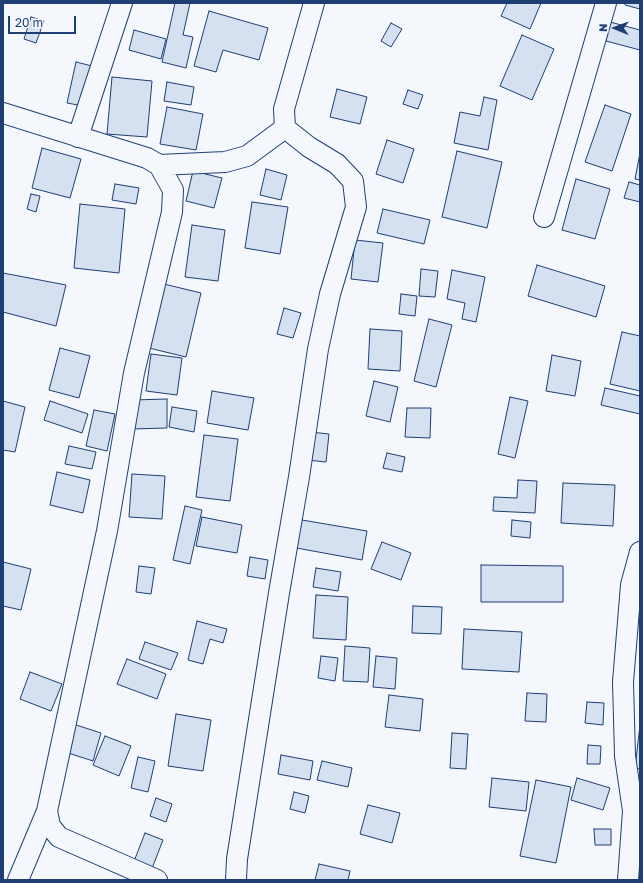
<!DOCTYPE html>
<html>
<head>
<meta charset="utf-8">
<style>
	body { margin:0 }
	#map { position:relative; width:643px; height:883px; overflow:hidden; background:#f4f7fb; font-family:"Golos Text",sans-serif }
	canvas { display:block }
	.frame { position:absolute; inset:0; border:4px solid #1d3f73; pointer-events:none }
	.north { position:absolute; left:595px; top:8px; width:40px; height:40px; -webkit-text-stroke:3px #f4f7fb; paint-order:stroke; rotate:271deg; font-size:11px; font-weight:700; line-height:16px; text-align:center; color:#1d3f73 }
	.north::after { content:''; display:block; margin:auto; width:14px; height:18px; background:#1d3f73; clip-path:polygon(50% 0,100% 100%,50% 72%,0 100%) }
	.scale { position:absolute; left:8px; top:16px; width:68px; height:18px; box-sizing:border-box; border:2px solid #1d3f73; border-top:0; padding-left:5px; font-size:12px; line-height:14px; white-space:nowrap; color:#1d3f73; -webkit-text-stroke:3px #f4f7fb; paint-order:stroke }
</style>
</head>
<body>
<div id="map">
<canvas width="643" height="883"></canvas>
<div class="frame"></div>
<div class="north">N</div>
<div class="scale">20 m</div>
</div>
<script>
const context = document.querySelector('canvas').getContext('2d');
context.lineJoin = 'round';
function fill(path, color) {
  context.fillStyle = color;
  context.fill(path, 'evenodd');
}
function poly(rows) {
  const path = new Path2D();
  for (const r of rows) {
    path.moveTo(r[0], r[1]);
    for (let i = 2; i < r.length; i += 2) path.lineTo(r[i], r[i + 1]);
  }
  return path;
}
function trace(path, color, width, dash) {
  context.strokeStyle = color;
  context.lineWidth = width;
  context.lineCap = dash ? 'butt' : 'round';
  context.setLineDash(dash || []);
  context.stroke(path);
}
const building = poly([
	[175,3,190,3,183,35,193,37,186,68,162,62,175,3],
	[507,3,541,3,530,29,501,16,507,3],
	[625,3,640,3,640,9,625,5,625,3],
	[209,11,268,28,259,60,223,50,216,72,194,66,209,11],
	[31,17,44,21,36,43,24,39,31,17],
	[610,22,640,30,640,50,606,41,610,22],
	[391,23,402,29,391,47,381,41,391,23],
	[134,30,166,39,161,59,129,50,134,30],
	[522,35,554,49,532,100,500,86,522,35],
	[76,62,92,66,83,106,67,103,76,62],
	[112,77,152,81,147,137,107,134,112,77],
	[167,82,194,87,191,105,164,101,167,82],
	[337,89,367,97,360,124,330,117,337,89],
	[408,90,423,95,418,109,403,104,408,90],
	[484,97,497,100,488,150,454,143,460,112,480,116,484,97],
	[605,105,631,114,612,171,585,162,605,105],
	[167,107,203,114,196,150,160,144,167,107],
	[387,140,414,149,403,183,376,174,387,140],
	[42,148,81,159,70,198,32,188,42,148],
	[457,151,502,162,487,228,442,217,457,151],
	[640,153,640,180,635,179,640,153],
	[266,169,287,175,281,200,260,195,266,169],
	[193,171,222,178,214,208,186,201,193,171],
	[576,179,610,189,595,239,562,230,576,179],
	[629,182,640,185,640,202,624,198,629,182],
	[115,184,139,188,136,204,112,200,115,184],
	[31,194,40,196,36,212,27,209,31,194],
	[252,202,288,207,280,254,245,248,252,202],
	[80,204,125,209,119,273,74,268,80,204],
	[383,209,430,220,424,244,377,233,383,209],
	[192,225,225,230,218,281,185,277,192,225],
	[355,240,383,243,378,282,351,279,355,240],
	[537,265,605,286,596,317,528,296,537,265],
	[421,269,438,271,435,297,419,296,421,269],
	[452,270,485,277,476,322,462,319,465,303,447,299,452,270],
	[3,273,66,285,56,326,3,312,3,273],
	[164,284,201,293,186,357,149,348,164,284],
	[401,294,417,296,415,316,399,314,401,294],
	[284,308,301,313,293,338,277,334,284,308],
	[429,319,452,325,436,387,414,381,429,319],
	[370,329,402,331,400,371,368,369,370,329],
	[622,332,640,336,640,391,610,384,622,332],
	[60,348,90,356,79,398,49,390,60,348],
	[151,354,182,358,177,395,146,391,151,354],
	[552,355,581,361,575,396,546,391,552,355],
	[374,381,398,387,390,422,366,416,374,381],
	[605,388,640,396,640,414,601,405,605,388],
	[212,391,254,398,248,430,207,423,212,391],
	[510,397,528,401,515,458,498,454,510,397],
	[167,399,167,428,132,429,132,400,167,399],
	[3,401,25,407,15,452,3,450,3,401],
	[50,401,88,414,82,433,44,420,50,401],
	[172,407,197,411,194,432,169,427,172,407],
	[407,408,431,408,430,438,405,437,407,408],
	[94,410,115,414,107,451,86,446,94,410],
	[310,432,329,434,326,462,307,460,310,432],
	[204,435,238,439,230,501,196,497,204,435],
	[69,446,96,452,92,469,65,464,69,446],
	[387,453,405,457,402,472,383,468,387,453],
	[57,472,90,480,83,513,50,505,57,472],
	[132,474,165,476,162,519,129,517,132,474],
	[518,480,537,481,535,513,493,511,494,497,517,498,518,480],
	[563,483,615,485,613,526,561,523,563,483],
	[185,506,202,510,190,564,173,560,185,506],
	[202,517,242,525,237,553,196,546,202,517],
	[296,519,367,531,362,560,291,547,296,519],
	[512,520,531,522,530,538,511,536,512,520],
	[382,542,411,553,401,580,371,569,382,542],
	[250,557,268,560,265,579,247,576,250,557],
	[3,562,31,569,21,610,3,606,3,562],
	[481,565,563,566,563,602,481,602,481,565],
	[139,566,155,568,151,594,136,592,139,566],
	[316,568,341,572,338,591,313,587,316,568],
	[316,595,348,597,346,640,313,638,316,595],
	[413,606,442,607,441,634,412,633,413,606],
	[197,621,227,629,223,643,210,639,203,664,188,660,197,621],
	[464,629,522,632,519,672,462,669,464,629],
	[145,642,178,653,171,670,139,659,145,642],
	[345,646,370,648,368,682,343,681,345,646],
	[321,656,338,658,335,681,318,678,321,656],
	[376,656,397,658,395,689,373,687,376,656],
	[127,659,166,674,157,699,117,684,127,659],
	[30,672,62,684,51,711,20,699,30,672],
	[527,693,547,694,546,722,525,721,527,693],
	[389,695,423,699,420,731,385,727,389,695],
	[587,702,604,703,603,725,585,723,587,702],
	[176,714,211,720,203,771,168,766,176,714],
	[70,723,101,733,93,761,62,751,70,723],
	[640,725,640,769,635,768,640,725],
	[452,733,468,734,466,769,450,768,452,733],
	[105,736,131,746,119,776,93,765,105,736],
	[588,745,601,746,600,764,587,764,588,745],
	[281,755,313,761,310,780,278,774,281,755],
	[138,757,155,761,148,792,131,788,138,757],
	[322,761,352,768,348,787,317,780,322,761],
	[492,778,529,782,526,811,489,807,492,778],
	[577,778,610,788,603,810,571,800,577,778],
	[536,780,571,787,556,863,520,856,536,780],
	[294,792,309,796,305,813,290,809,294,792],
	[156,798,172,804,166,822,150,816,156,798],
	[368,805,400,813,392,843,360,834,368,805],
	[594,829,611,829,611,845,595,845,594,829],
	[145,833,163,840,151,871,133,864,145,833],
	[319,864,350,871,348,880,315,880,319,864]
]);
fill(building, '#d5e0f0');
trace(building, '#1d3f73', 1);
const street = poly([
	[3,113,147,158,159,165,173,190,172,212,134,373,107,531,47,811,50,826,59,837,157,880],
	[78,137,122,3],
	[159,165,225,162,247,156,285,128],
	[544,217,606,3],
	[18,880,47,811],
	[236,880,237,859,279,593,299,477,318,349,330,294,356,207,353,181,337,164,309,147,285,128,284,109,314,3],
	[628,880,633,811,625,756,623,682,631,585,640,552]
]);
trace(street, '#1d3f73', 22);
trace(street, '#f4f7fb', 20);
</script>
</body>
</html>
